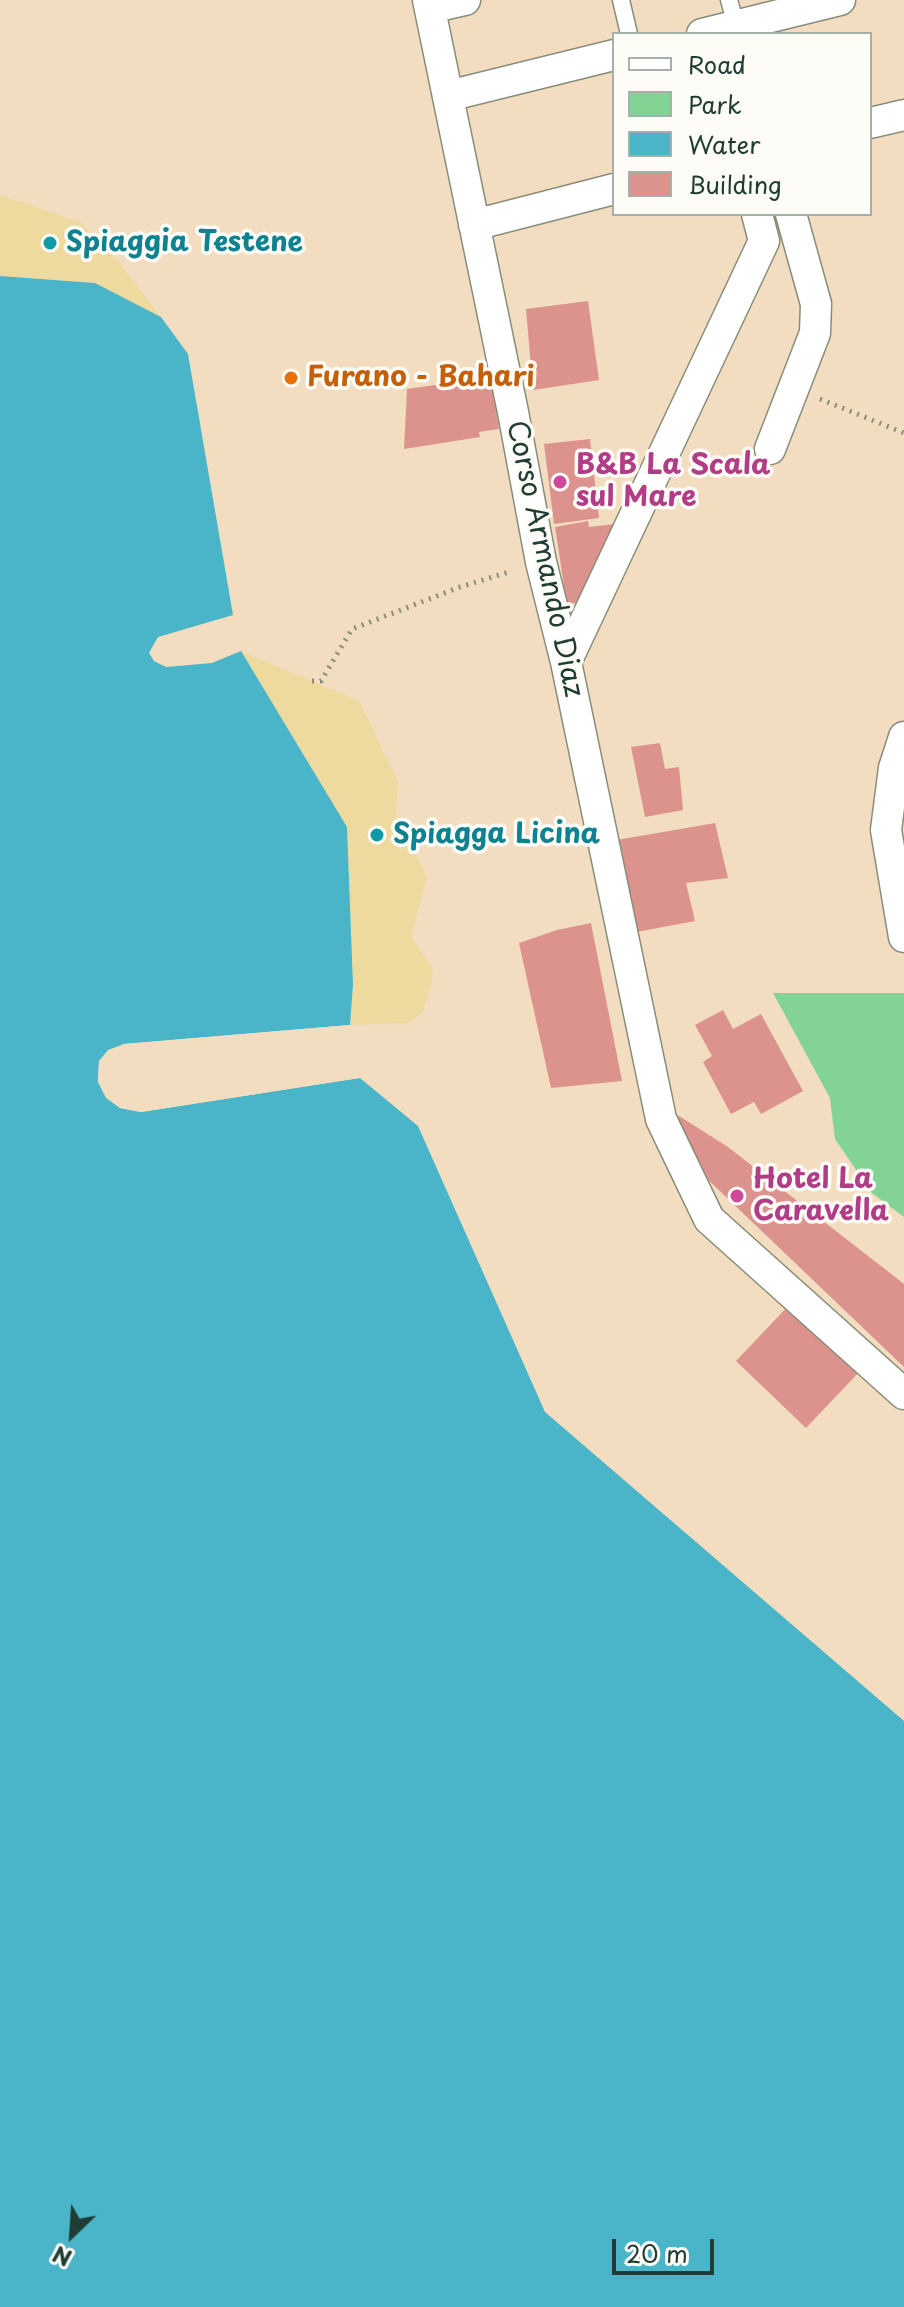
<!DOCTYPE html>
<html>
<head>
<meta charset="utf-8">
<style>
	body { margin:0 }
	#map { position:relative; width:904px; height:2307px; overflow:hidden; background:#f2ddc0; font-family:"Playpen Sans",sans-serif }
	canvas { display:block }
	.legend { position:absolute; left:612px; top:32px; width:260px; height:184px; box-sizing:border-box; background:#fdfcf7; border:2px solid #a4b0a9; margin:0; padding:10px 14px; list-style:none; font-size:24px; color:#1f3d34 }
	.legend li { display:flex; align-items:center; gap:16px; height:40px }
	.legend b { width:40px; border:2px solid #a4b0a9 }
	.north { position:absolute; left:32px; top:2195px; width:80px; height:80px; -webkit-text-stroke:6px #fdfcf7; paint-order:stroke; rotate:205deg; font-size:22px; font-weight:700; line-height:32px; text-align:center; color:#1f3d34 }
	.north::after { content:''; display:block; margin:auto; width:28px; height:36px; background:#1f3d34; clip-path:polygon(50% 0,100% 100%,50% 72%,0 100%) }
	.scale { position:absolute; left:612px; top:2239px; width:102px; height:36px; box-sizing:border-box; border:4px solid #1f3d34; border-top:0; padding-left:10px; font-size:24px; line-height:28px; white-space:nowrap; color:#1f3d34; -webkit-text-stroke:6px #fdfcf7; paint-order:stroke }
</style>
</head>
<body>
<div id="map">
<canvas width="904" height="2307"></canvas>
<ul class="legend">
<li><b style="height:10px;background:#fff"></b>Road</li>
<li><b style="height:22px;background:#82d394"></b>Park</li>
<li><b style="height:22px;background:#4ab4c9"></b>Water</li>
<li><b style="height:22px;background:#dc938d"></b>Building</li>
</ul>
<div class="north">N</div>
<div class="scale">20 m</div>
</div>
<script>
const context = document.querySelector('canvas').getContext('2d');
context.lineJoin = 'round';
function fill(path, color) {
  context.fillStyle = color;
  context.fill(path, 'evenodd');
}
function poly(rows) {
  const path = new Path2D();
  for (const r of rows) {
    path.moveTo(r[0], r[1]);
    for (let i = 2; i < r.length; i += 2) path.lineTo(r[i], r[i + 1]);
  }
  return path;
}
function trace(path, color, width, dash) {
  context.strokeStyle = color;
  context.lineWidth = width;
  context.lineCap = dash ? 'butt' : 'round';
  context.setLineDash(dash || []);
  context.stroke(path);
}
function write(font, color, halo, rows, align = 'center') {
  context.font = font + ' "Playpen Sans",sans-serif';
  context.lineWidth = 7;
  context.setLineDash([]);
  context.textBaseline = 'middle';
  context.strokeStyle = halo;
  context.fillStyle = color;
  for (const [text, x, y, turn = 0] of rows) {
    context.save();
    context.translate(x, y);
    context.rotate((+turn || 0) * Math.PI / 180);
    context.textAlign = isNaN(turn) ? turn : align;
    if (halo) context.strokeText(text, 0, 0);
    context.fillText(text, 0, 0);
    context.restore();
  }
}
fill(poly([
	[773,993,904,993,904,1217,872,1193,835,1139,830,1098]
]), '#82d394');
fill(poly([
	[0,195,80,222,120,264,161,317,95,283,0,276],
	[241,651,359,701,398,782,396,815,427,877,411,937,433,968,431,985,422,1013,407,1023,350,1025,353,985,347,827]
]), '#eeda9e');
fill(poly([
	[0,276,95,283,161,317,188,354,233,615,158,637,149,653,154,661,166,667,212,663,241,651,347,827,353,985,350,1025,124,1044,99,1061,98,1082,120,1108,141,1112,360,1078,418,1126,545,1412,904,1721,904,2307,0,2307]
]), '#4ab4c9');
fill(poly([
	[350,1025,354,1025,350,1029,125,1048,111,1054,103,1063,102,1081,109,1095,122,1104,141,1108,359,1074,365,1077,141,1112,120,1108,106,1098,98,1082,99,1061,108,1050,124,1044]
]), '#f2ddc0');
fill(poly([
	[588,301,599,380,533,390,526,309],
	[491,377,499,429,479,432,480,437,404,449,407,389],
	[590,439,599,518,554,524,544,444],
	[588,521,589,527,623,523,581,602,567,605,555,527],
	[660,743,665,769,679,767,683,810,645,817,631,747],
	[715,823,728,878,686,883,695,921,631,933,611,841],
	[591,923,622,1081,551,1088,519,943,557,930],
	[723,1010,733,1029,761,1014,803,1091,761,1114,754,1102,731,1114,703,1062,712,1056,695,1025],
	[679,1116,728,1147,904,1284,904,1367,702,1174,671,1117],
	[791,1303,862,1369,806,1428,736,1361]
]), '#dc938d');
const service = poly([
	[621,0,629,34],
	[729,0,734,18,742,29]
]);
const minor = poly([
	[428,0,513,412,541,562,566,662,661,1119,709,1219,904,1394],
	[430,8,465,0],
	[702,34,840,0],
	[448,96,614,55],
	[870,123,904,115],
	[474,225,614,189],
	[770,449,815,333,816,304,791,214],
	[566,662,764,241,757,214],
	[904,737,894,768,886,830,904,937]
]);
trace(service, '#888d7a', 19);
trace(minor, '#888d7a', 33);
trace(poly([
	[820,399,904,433],
	[312,681,321,681,352,629,460,587,512,571]
]), '#888d7a', 5, [2, 6]);
trace(service, '#fff', 16);
trace(minor, '#fff', 30);
for (const [x, y, r, color] of [
	[50,243,8,"#0f9aa8"],
	[291,378,8,"#e8710a"],
	[560,482,8,"#d1479c"],
	[377,835,8,"#0f9aa8"],
	[737,1196,8,"#d1479c"]
]) {
  const dot = new Path2D();
  dot.arc(x, y, r, 0, 2 * Math.PI);
  context.fillStyle = color;
  context.fill(dot);
  trace(dot, '#fdfcf7', 3);
}
write('bold 28px', '#0d838f', '#fdfcf7', [
	["Spiaggia Testene",66,243],
	["Spiagga Licina",393,835]
], 'left');
write('bold 28px', '#c56008', '#fdfcf7', [
	["Furano - Bahari",307,378]
], 'left');
write('bold 28px', '#b23c85', '#fdfcf7', [
	["B&B La Scala",576,466],
	["sul Mare",576,498],
	["Hotel La",753,1180],
	["Caravella",753,1212]
], 'left');
write('28px', '#1f3d34', '#fdfcf7', [
	["Corso Armando Diaz",544,559,78]
]);
</script>
</body>
</html>
